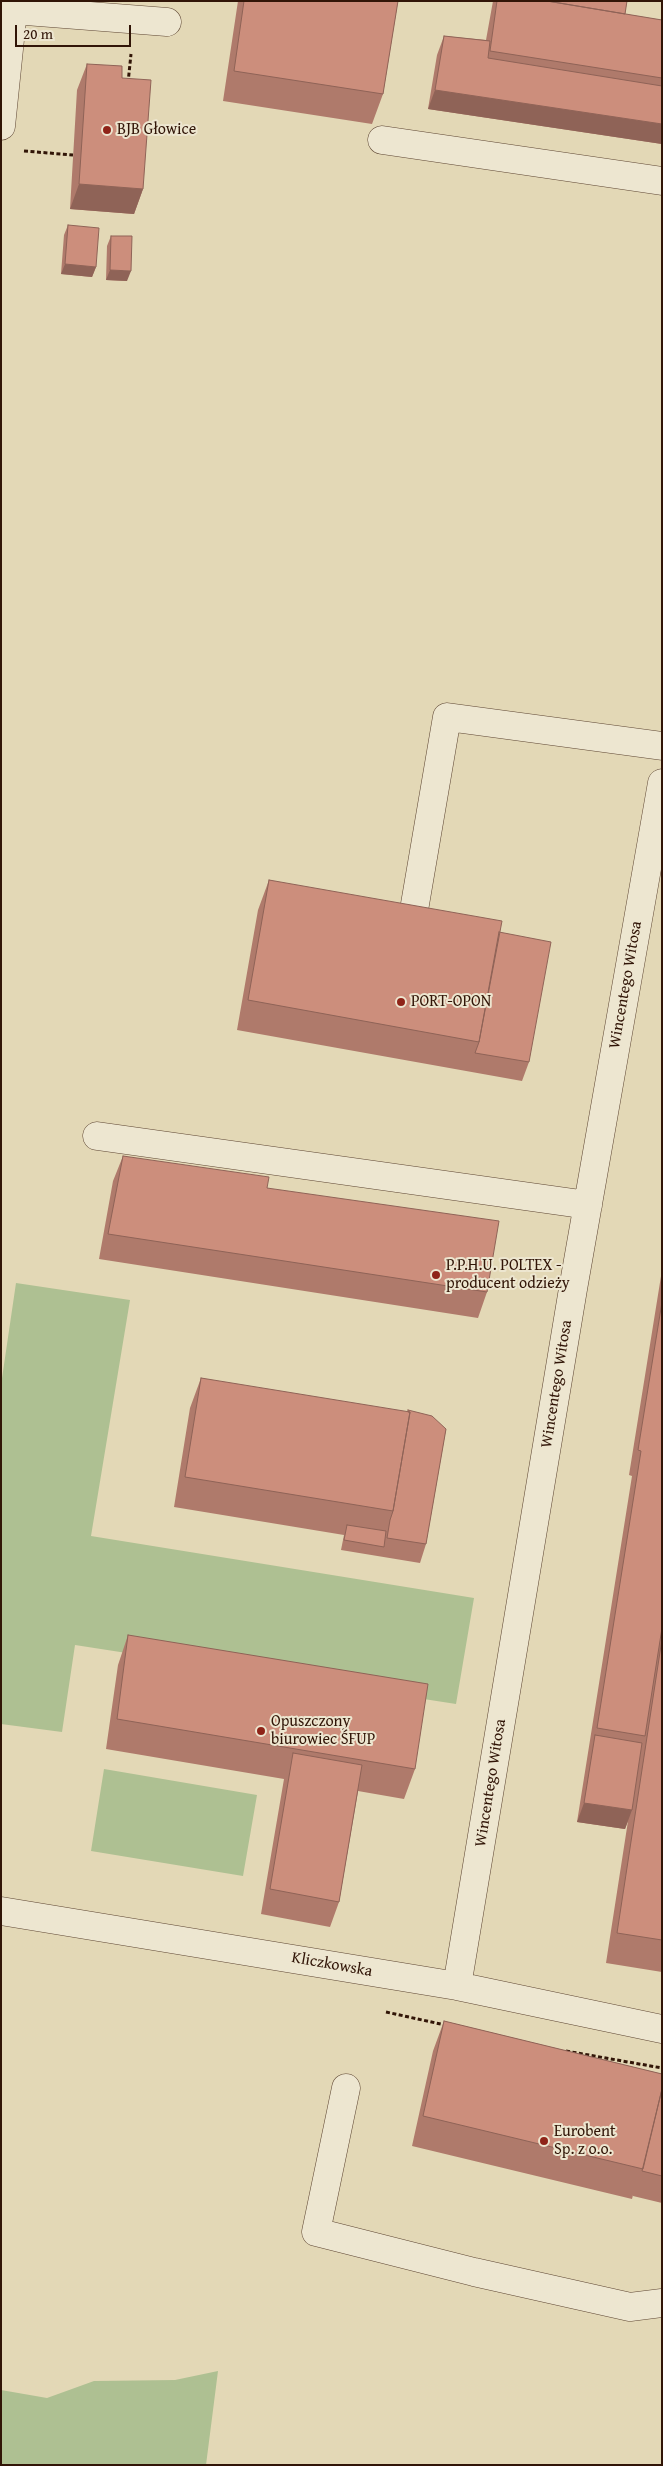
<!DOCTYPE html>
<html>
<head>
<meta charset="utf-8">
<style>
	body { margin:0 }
	#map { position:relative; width:663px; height:2466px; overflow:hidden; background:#e3d8b6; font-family:"Gentium Book Plus",serif }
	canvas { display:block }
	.frame { position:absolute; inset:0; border:2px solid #311507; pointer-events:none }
	.scale { position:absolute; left:15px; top:25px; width:116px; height:22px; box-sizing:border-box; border:2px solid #311507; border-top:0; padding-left:6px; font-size:15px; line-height:18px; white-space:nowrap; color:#311507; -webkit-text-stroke:4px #ede6d0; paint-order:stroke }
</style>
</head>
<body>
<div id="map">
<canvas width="663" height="2466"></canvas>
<div class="frame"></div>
<div class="scale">20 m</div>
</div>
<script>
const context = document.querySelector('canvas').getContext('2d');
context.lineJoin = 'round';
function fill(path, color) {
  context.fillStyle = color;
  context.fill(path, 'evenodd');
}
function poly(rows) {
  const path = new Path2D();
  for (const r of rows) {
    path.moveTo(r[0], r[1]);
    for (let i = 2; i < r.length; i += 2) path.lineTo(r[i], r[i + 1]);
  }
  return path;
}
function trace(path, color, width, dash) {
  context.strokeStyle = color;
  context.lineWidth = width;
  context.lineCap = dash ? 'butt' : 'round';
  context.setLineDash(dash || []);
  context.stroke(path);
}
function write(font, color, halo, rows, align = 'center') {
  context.font = font + ' "Gentium Book Plus",serif';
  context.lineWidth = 4;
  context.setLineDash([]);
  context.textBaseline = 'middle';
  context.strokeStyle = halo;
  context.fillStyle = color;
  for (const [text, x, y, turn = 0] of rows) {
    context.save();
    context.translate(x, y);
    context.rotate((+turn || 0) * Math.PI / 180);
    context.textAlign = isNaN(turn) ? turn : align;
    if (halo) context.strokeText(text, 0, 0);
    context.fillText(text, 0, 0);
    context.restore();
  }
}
fill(poly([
	[16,1283,130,1300,91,1536,474,1598,456,1704,75,1645,62,1732,1,1724,1,1385],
	[104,1769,257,1795,243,1876,91,1851],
	[218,2371,206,2465,1,2465,1,2390,47,2398,94,2381,175,2380]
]), '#aec092');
const minor = poly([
	[1,9,13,10,1,126],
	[13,10,167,22],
	[382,140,662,181],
	[414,910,447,717,662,746],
	[97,1136,588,1205],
	[1,1911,457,1986,662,2029],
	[457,1986,573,1289,662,783],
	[346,2088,316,2232,474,2272,630,2307,662,2303]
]);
trace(minor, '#5e4633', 29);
trace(poly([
	[128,83,131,54],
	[24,151,73,155],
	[386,2012,445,2025],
	[566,2051,662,2068]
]), '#311507', 3, [4, 2.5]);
trace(minor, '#ede6d0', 28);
fill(poly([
	[238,1,398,1,383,94,372,124,223,101],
	[493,1,627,1,625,14,662,20,662,144,428,109,437,55,444,36,486,40],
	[87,64,122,78,143,189,134,214,70,209,77,90],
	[68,225,96,267,92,277,61,274,64,235],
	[111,236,127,281,106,280,107,246],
	[269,880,499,932,529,1062,522,1081,237,1030,258,910],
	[123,1156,267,1188,487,1292,478,1318,99,1259,113,1181],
	[662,1270,662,1972,606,1963,628,1821,625,1829,577,1822,632,1476,629,1475],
	[201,1378,446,1429,426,1544,420,1563,341,1550,344,1535,174,1507,190,1408],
	[128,1635,415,1769,404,1799,358,1791,339,1902,330,1927,261,1914,284,1779,106,1749,118,1665],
	[444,2021,662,2074,662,2203,633,2196,633,2195,632,2199,412,2146,433,2051]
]), '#af7a6b');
fill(poly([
	[435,90,662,124,662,144,428,109],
	[79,184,143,189,134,214,70,209],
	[65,264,96,267,92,277,61,274],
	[110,270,131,271,127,281,106,280],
	[584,1803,632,1810,625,1829,577,1822]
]), '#8f6357');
const building = poly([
	[244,1,398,1,383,94,234,71,244,1],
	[497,1,547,1,662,20,662,78,490,51,497,1],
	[547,1,627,1,625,14,547,1],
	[444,36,490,41,488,58,662,86,662,124,435,90,444,36],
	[87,64,122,66,122,78,151,80,143,189,79,184,87,64],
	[68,225,99,228,96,267,65,264,68,225],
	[111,236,132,236,131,271,110,270,111,236],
	[269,880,502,921,479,1042,248,1000,269,880],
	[499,932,551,942,529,1062,475,1053,479,1042,499,932],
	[123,1156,269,1177,267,1188,499,1221,487,1292,108,1234,123,1156],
	[662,1302,662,1628,645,1736,597,1728,641,1451,638,1450,662,1302],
	[201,1378,410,1412,393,1511,185,1477,201,1378],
	[408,1410,432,1416,446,1429,426,1544,387,1538,390,1520,393,1511,410,1412,408,1412,408,1410],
	[347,1525,386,1531,384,1547,344,1540,347,1525],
	[128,1635,428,1684,415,1769,117,1719,128,1635],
	[662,1639,662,1940,617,1933,662,1639],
	[595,1735,642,1743,632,1810,584,1803,595,1735],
	[293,1753,362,1765,339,1902,270,1889,293,1753],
	[444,2021,662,2074,662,2089,643,2169,423,2116,444,2021],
	[662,2089,662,2176,642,2171,662,2089]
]);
fill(building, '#cc8e7c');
trace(building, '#8f6357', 1);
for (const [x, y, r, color] of [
	[107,130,5,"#8f2418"],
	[401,1002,5,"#8f2418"],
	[436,1275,5,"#8f2418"],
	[261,1731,5,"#8f2418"],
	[544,2141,5,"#8f2418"]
]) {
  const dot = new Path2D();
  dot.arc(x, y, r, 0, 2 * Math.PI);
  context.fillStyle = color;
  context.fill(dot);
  trace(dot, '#ede6d0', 2);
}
write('16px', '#311507', '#ede6d0', [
	["BJB Głowice",117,130],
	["PORT-OPON",411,1002],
	["P.P.H.U. POLTEX -",446,1266],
	["producent odzieży",446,1284],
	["Opuszczony",271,1722],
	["biurowiec ŚFUP",271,1740],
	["Eurobent",554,2132],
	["Sp. z o.o.",554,2150]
], 'left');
write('16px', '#311507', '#ede6d0', [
	["Wincentego Witosa",626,985,-80],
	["Wincentego Witosa",557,1384,-81],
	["Wincentego Witosa",491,1783,-81],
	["Kliczkowska",332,1965,10]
]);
</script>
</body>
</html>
